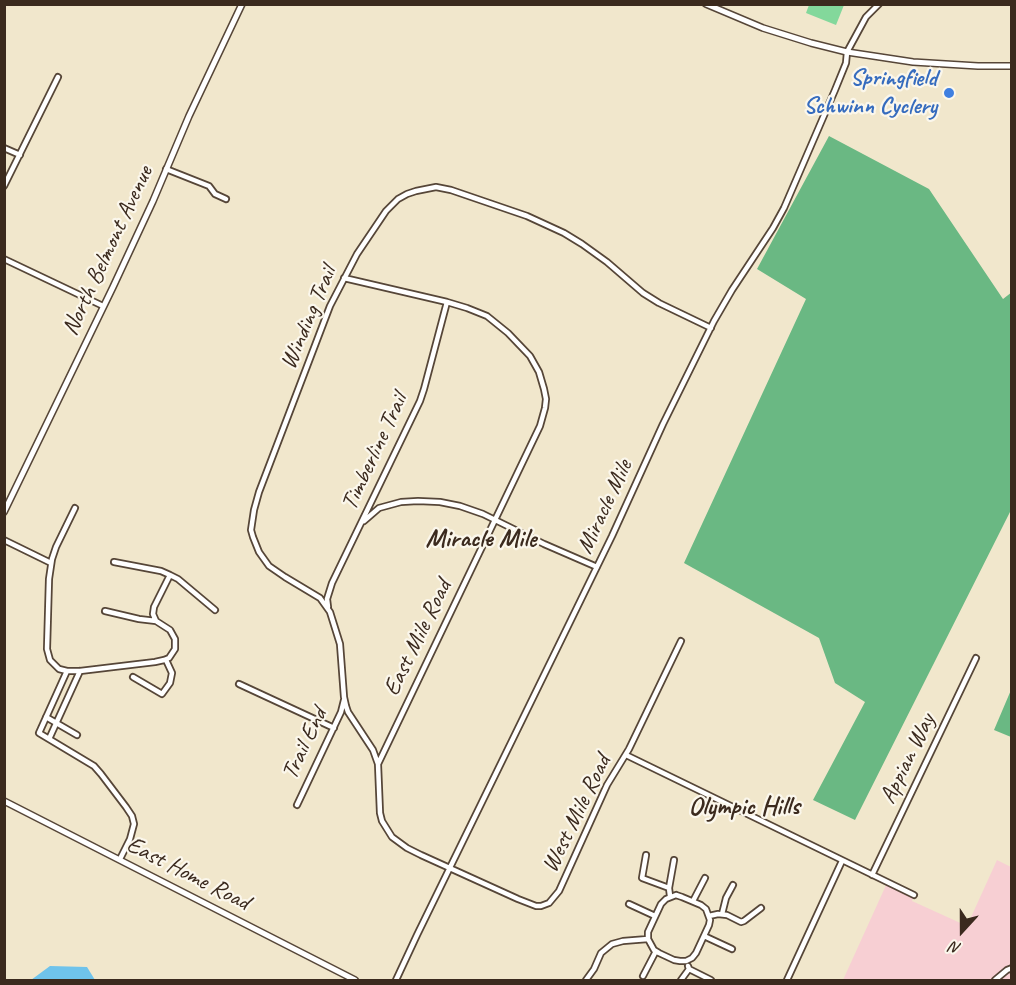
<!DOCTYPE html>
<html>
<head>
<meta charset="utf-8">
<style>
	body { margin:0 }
	#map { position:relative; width:1016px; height:985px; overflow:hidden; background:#f1e7cc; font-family:Caveat,sans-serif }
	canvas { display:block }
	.frame { position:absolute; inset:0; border:6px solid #3b2a1e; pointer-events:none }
	.north { position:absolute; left:932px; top:901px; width:60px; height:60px; -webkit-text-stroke:4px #fbf7ec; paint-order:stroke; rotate:201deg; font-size:16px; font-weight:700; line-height:24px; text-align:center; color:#3b2a1e }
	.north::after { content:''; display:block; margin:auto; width:21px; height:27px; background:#3b2a1e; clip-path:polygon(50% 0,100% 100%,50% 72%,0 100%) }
</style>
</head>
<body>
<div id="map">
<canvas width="1016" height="985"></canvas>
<div class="frame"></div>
<div class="north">N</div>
</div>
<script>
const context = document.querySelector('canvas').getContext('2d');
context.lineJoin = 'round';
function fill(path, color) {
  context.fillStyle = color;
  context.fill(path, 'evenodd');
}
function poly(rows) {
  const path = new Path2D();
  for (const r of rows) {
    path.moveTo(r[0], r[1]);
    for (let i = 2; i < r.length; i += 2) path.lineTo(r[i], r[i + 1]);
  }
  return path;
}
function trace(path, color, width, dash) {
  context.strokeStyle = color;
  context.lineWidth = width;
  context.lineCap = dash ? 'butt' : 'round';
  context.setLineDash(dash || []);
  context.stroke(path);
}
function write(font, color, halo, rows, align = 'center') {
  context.font = font + ' Caveat,sans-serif';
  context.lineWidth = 4.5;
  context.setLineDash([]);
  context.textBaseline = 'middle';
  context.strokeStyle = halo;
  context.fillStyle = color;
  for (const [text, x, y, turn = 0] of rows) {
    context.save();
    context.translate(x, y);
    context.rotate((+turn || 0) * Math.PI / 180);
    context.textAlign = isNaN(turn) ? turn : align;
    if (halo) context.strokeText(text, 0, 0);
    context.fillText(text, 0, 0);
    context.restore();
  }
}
fill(poly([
	[997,860,1011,867,1011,980,843,980,887,883,914,895,912,901,967,926]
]), '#f7cfd3');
fill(poly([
	[809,5,809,4,844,5,836,25,806,13]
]), '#83d89b');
fill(poly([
	[829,136,929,189,1003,299,1012,292,1011,510,855,820,813,800,865,702,835,683,819,638,684,563,806,299,757,269],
	[1011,690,1011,737,994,730]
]), '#6ab883');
fill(poly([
	[50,966,87,967,95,980,31,980]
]), '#6fc3eb');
const minor = poly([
	[4,148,20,155],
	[166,169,209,186,215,194,226,199],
	[4,186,58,77],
	[4,259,103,306],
	[344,278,447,302,467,308,487,316,508,333,530,356,539,372,544,389,546,399,545,408,540,426,378,764,380,813,382,821,392,837,407,848,421,855,518,899,536,906,541,906,549,903,559,891,607,785,629,749,681,641],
	[75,508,56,547,52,559,49,579,47,649,50,660,59,669,67,671,80,671,155,662,164,660,169,658,175,649,175,639,170,630,156,621,153,614,154,607,170,575],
	[364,521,379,508,401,502,418,501,440,502,460,506,483,514,544,544,597,567],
	[4,540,51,563],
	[114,562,161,571,170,575,178,579,215,610],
	[328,607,327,599,332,583,420,401,424,389,447,302],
	[105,611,139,619,156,621],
	[67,671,39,733,94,766,101,774,126,807,132,816,134,824,130,839,120,859],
	[133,677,162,694,170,683,172,673,166,660],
	[239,684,334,728],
	[46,717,77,735],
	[49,739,80,671],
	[626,755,914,895],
	[378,764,373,750,348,712,346,706,344,697,340,644,330,612,320,598,285,577,269,566,259,552,253,537,251,530,254,510,259,492,330,306,357,254,386,211,398,199,407,194,416,191,436,187,451,190,527,216,564,233,582,244,607,262,643,293,659,303,711,328],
	[297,805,341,712,344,700],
	[646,855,642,878,669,888,670,896],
	[872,875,976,658],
	[669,888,674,860],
	[676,895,682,897,701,905,706,909,710,920,709,925,696,953,692,958,686,961,680,961,674,960,659,953,654,950,648,939,648,932,661,904,666,899,676,895],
	[693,901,705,878],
	[629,904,655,916],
	[722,914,726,898,733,885],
	[709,916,718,914,727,915,741,922,744,921,761,908],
	[704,936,732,949],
	[689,969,711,980],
	[643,976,656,951],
	[396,980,417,935,612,536,663,424,714,321,732,290,773,228,784,208,835,90,846,63,847,52,866,17,879,4],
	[586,980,594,969,601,953,612,944,623,941,648,939],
	[681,980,689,969,688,966],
	[787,980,842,861],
	[995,980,1007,970,1012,968]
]);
const tertiary = poly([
	[706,4,763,28,811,43,847,52,913,62,978,66,1012,66],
	[4,512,113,287,153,201,189,116,242,4],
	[4,801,355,980]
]);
trace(minor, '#564638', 8);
trace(tertiary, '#564638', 8);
trace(minor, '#fff', 4.5);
trace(tertiary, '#fff', 5);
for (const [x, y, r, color] of [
	[949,93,6,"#3f7fe0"]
]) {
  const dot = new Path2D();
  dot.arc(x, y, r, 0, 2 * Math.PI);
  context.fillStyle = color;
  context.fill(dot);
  trace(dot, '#fbf7ec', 2);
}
write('bold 24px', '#366cbe', '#fbf7ec', [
	["Springfield",937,79],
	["Schwinn Cyclery",937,107]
], 'right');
write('24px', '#3b2a1e', '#fbf7ec', [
	["North Belmont Avenue",108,251,-65],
	["Winding Trail",309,318,-67],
	["Timberline Trail",375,452,-65],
	["Miracle Mile",605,507,-65],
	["East Mile Road",418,638,-64],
	["Trail End",305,744,-65],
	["Appian Way",908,759,-64],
	["West Mile Road",577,814,-64],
	["East Home Road",188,874,27]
]);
write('bold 26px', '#3b2a1e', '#fbf7ec', [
	["Miracle Mile",481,539],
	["Olympic Hills",744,807]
]);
</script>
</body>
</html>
